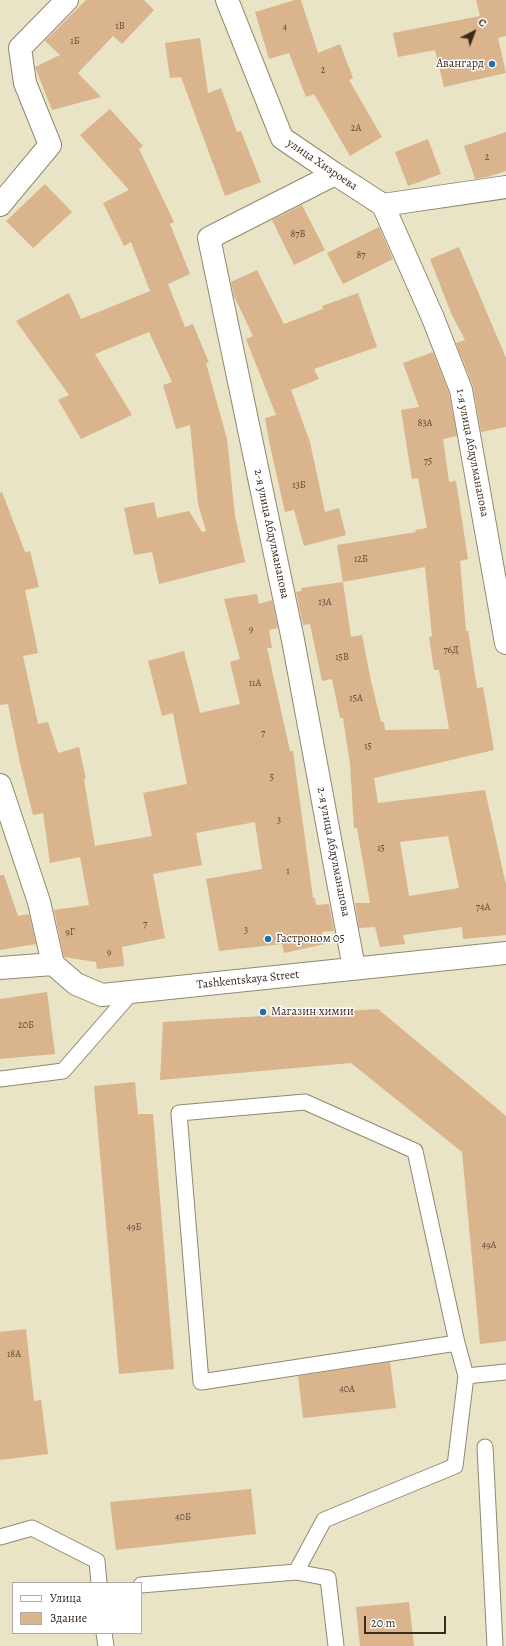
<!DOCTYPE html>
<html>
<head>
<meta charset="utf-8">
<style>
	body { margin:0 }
	#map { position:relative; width:506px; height:1646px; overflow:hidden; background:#e9e4c5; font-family:Alegreya,serif }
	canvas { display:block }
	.legend { position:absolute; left:12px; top:1582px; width:130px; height:52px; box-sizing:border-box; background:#fff; border:1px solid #b1aaa5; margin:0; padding:5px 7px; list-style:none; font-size:12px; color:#3b2a1e }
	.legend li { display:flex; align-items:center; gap:8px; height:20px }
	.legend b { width:20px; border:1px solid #b1aaa5 }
	.north { position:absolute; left:454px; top:12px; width:40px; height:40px; -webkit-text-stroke:3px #fff; paint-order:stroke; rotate:42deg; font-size:11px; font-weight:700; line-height:16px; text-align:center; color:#3b2a1e }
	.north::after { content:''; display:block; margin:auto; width:14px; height:18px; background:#3b2a1e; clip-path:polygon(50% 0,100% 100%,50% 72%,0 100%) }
	.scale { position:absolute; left:364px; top:1616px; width:82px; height:18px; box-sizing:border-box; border:2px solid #3b2a1e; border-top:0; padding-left:5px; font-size:12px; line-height:14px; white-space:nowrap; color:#3b2a1e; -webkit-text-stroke:3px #fff; paint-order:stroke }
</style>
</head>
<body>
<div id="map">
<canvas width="506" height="1646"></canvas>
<ul class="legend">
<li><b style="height:5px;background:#fff"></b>Улица</li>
<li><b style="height:11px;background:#d9b48d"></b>Здание</li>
</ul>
<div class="north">С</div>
<div class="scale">20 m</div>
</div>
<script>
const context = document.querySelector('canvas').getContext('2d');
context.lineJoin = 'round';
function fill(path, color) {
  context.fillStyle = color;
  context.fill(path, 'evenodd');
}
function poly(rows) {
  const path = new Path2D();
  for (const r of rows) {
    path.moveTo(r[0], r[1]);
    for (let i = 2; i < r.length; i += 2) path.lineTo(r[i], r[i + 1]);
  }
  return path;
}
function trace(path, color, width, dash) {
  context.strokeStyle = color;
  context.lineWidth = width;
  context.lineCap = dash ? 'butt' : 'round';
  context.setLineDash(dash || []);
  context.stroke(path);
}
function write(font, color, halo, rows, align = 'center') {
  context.font = font + ' Alegreya,serif';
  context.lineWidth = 3;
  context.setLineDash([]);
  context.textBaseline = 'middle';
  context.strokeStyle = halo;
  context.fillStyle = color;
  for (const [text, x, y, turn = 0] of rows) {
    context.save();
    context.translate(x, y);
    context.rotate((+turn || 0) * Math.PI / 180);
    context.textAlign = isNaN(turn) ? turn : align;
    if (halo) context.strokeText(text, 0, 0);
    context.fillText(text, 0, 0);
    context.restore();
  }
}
fill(poly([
	[86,0,144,0,154,10,122,44,113,36,78,73,101,97,52,110,35,67,60,55,45,41],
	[295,0,301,0,318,53,340,44,353,78,349,80,382,137,350,156,314,94,306,97,289,53,269,59,255,12],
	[476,0,506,0,506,36,498,38,506,73,444,87,435,50,398,57,393,33,480,16],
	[200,38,208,93,221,88,237,132,241,131,261,182,225,196,181,77,170,78,165,43],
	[110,109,143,146,139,149,174,222,170,224,190,274,168,284,185,327,193,324,209,363,206,363,227,439,235,516,245,562,159,584,152,552,134,555,124,508,154,502,157,518,189,511,202,532,206,531,198,504,190,425,176,429,163,385,172,382,149,332,95,354,132,415,81,439,58,400,69,395,16,321,69,293,81,319,150,291,131,242,124,246,103,203,129,190,80,135],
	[506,132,506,171,487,177,475,179,464,146],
	[428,139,441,174,408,186,395,152],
	[45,184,72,212,33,248,6,221],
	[302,205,325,250,294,265,272,220],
	[379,227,393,259,343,284,327,253],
	[459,247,506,358,506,427,481,432,473,386,456,343,465,340,451,313,430,259],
	[257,270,284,324,323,309,322,306,358,293,377,347,314,369,319,379,291,390,310,442,325,512,339,508,346,535,304,546,294,510,285,512,270,446,265,418,276,415,246,339,253,336,234,296,231,282],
	[433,352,449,393,457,436,443,439,449,482,456,481,468,559,460,561,466,631,468,631,477,688,483,687,494,750,374,778,378,803,485,790,506,885,506,935,463,939,462,927,403,935,405,944,380,947,375,927,359,928,355,903,370,903,357,828,354,828,350,764,343,718,340,718,332,679,322,681,310,624,303,625,296,592,302,591,301,588,343,582,337,545,416,532,415,530,427,528,418,478,412,479,401,410,419,407,403,363],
	[425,567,432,636,429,637,434,670,439,670,449,729,385,730,384,722,381,722,371,681,362,635,351,637,343,582],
	[448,836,459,888,409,896,400,842],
	[2,492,25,552,30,551,39,587,25,590,38,653,23,656,38,724,48,722,58,753,79,747,86,779,84,779,95,846,152,836,143,793,187,784,173,713,162,716,148,661,184,651,200,713,240,704,230,662,240,659,224,599,257,594,259,604,272,600,278,628,269,630,272,648,267,648,290,751,293,751,313,898,315,898,316,905,329,904,334,931,322,932,325,944,284,953,282,944,219,951,206,879,262,869,255,822,196,833,202,865,153,874,165,938,122,947,124,966,97,969,96,962,64,957,54,910,89,905,80,857,50,863,43,813,33,815,20,763,8,704,0,705,0,493],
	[0,875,4,875,18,916,29,914,36,944,0,950],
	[47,992,55,1054,0,1059,0,999],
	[378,1009,506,1116,506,1341,480,1344,462,1152,351,1063,160,1080,163,1022],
	[135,1082,138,1114,153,1114,174,1369,119,1374,94,1086],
	[26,1329,34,1401,41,1400,48,1454,0,1460,0,1332],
	[390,1362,396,1408,303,1418,298,1376],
	[251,1489,256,1534,116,1550,110,1502],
	[409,1602,414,1646,360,1646,356,1607]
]), '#d9b48d');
const service = poly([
	[0,1079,63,1071,132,992],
	[457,1343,201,1382,179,1113,305,1102,415,1151,457,1343,466,1376],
	[485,1447,495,1646],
	[0,1537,32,1528,97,1561,99,1583],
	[296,1572,328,1578,336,1646],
	[141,1585,296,1572,324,1520,455,1466,466,1376,506,1372],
	[104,1633,106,1646]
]);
const minor = poly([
	[227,0,282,138,335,174,383,205,506,187],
	[335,174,209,238,293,640,354,968],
	[0,205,50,145,25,83,20,48,67,0],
	[383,205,433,318,461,390,506,643],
	[0,785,39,902,53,964],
	[0,968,53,964,76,984,102,995,506,953]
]);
trace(service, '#928772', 17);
trace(minor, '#928772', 24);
trace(service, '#fff', 15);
trace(minor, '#fff', 22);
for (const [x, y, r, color] of [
	[492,64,4,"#1f6fb2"],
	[268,939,4,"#1f6fb2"],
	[263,1012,4,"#1f6fb2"]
]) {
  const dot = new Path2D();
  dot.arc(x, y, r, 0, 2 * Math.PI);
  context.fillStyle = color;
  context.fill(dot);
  trace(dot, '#fff', 1.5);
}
write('10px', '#624c3a', null, [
	["1В",120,27],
	["4",285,28],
	["1Б",75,42],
	["2",323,71],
	["2А",356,129],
	["2",487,158],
	["87В",298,235],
	["87",361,256],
	["83А",425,424],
	["75",428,462],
	["13Б",299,486],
	["12Б",361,560],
	["13А",325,603],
	["9",251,630],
	["76Д",451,651],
	["15В",342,658],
	["11А",255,684],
	["15А",356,699],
	["7",263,734],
	["15",368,747],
	["5",272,778],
	["3",279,821],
	["15",381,849],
	["1",288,872],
	["74А",483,908],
	["7",145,925],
	["3",246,931],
	["9Г",70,933],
	["9",109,953],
	["20Б",26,1026],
	["49Б",134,1228],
	["49А",489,1246],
	["18А",14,1355],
	["40А",347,1390],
	["40Б",183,1518]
]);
write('12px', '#3b2a1e', '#fff', [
	["Авангард",484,64,"right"],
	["Гастроном 05",276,939],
	["Магазин химии",271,1012]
], 'left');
write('12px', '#3b2a1e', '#fff', [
	["улица Хизроева",322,165,34],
	["1-я улица Абдулманапова",472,453,79],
	["2-я улица Абдулманапова",271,534,78],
	["2-я улица Абдулманапова",333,852,79],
	["Tashkentskaya Street",248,980,-6]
]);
</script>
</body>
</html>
